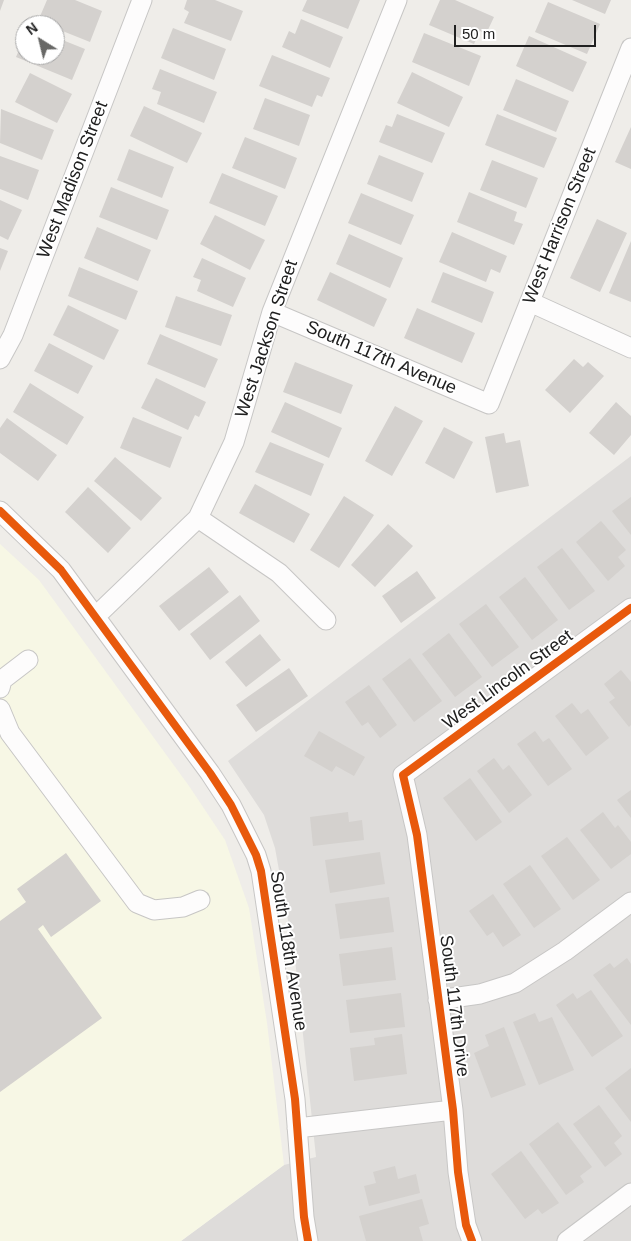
<!DOCTYPE html>
<html>
<head>
<meta charset="utf-8">
<style>
	body { margin:0 }
	#map { position:relative; width:631px; height:1241px; overflow:hidden; background:#efede9; font-family:Helvetica,sans-serif }
	canvas { display:block }
	.north { position:absolute; left:15px; top:15px; width:50px; height:50px; box-sizing:border-box; background:#fff; border:1px solid #a6a6a6; border-radius:50%; rotate:324deg; font-size:14px; font-weight:700; line-height:20px; text-align:center; color:#202020 }
	.north::after { content:''; display:block; margin:auto; width:18px; height:22px; background:#686866; clip-path:polygon(50% 0,100% 100%,50% 72%,0 100%) }
	.scale { position:absolute; left:454px; top:25px; width:142px; height:22px; box-sizing:border-box; border:2px solid #202020; border-top:0; padding-left:6px; font-size:15px; line-height:18px; white-space:nowrap; color:#202020; -webkit-text-stroke:4px #fff; paint-order:stroke }
</style>
</head>
<body>
<div id="map">
<canvas width="631" height="1241"></canvas>
<div class="north">N</div>
<div class="scale">50 m</div>
</div>
<script>
const context = document.querySelector('canvas').getContext('2d');
context.lineJoin = 'round';
function fill(path, color) {
  context.fillStyle = color;
  context.fill(path, 'evenodd');
}
function poly(rows) {
  const path = new Path2D();
  for (const r of rows) {
    path.moveTo(r[0], r[1]);
    for (let i = 2; i < r.length; i += 2) path.lineTo(r[i], r[i + 1]);
  }
  return path;
}
function trace(path, color, width, dash) {
  context.strokeStyle = color;
  context.lineWidth = width;
  context.lineCap = dash ? 'butt' : 'round';
  context.setLineDash(dash || []);
  context.stroke(path);
}
function write(font, color, halo, rows, align = 'center') {
  context.font = font + ' Helvetica,sans-serif';
  context.lineWidth = 4;
  context.setLineDash([]);
  context.textBaseline = 'middle';
  context.strokeStyle = halo;
  context.fillStyle = color;
  for (const [text, x, y, turn = 0] of rows) {
    context.save();
    context.translate(x, y);
    context.rotate((+turn || 0) * Math.PI / 180);
    context.textAlign = isNaN(turn) ? turn : align;
    if (halo) context.strokeText(text, 0, 0);
    context.fillText(text, 0, 0);
    context.restore();
  }
}
fill(poly([
	[631,456,631,1241,181,1241,284,1165,316,1157,295,959,275,848,264,815,228,761]
]), '#dedcda');
fill(poly([
	[0,544,39,580,189,786,225,840,249,908,267,1023,284,1165,181,1241,0,1241]
]), '#f7f7e5');
fill(poly([
	[0,0,4,0,0,11],
	[47,0,75,0,102,11,90,42,55,28,55,25,38,21],
	[187,0,215,0,243,11,231,41,184,23,189,12,184,9],
	[307,0,360,0,348,29,302,11],
	[440,0,455,0,494,17,486,34,480,31,474,44,429,25],
	[572,0,611,0,605,14],
	[548,2,600,24,587,54,535,32],
	[301,19,343,37,330,68,282,47,289,31,295,34],
	[173,28,226,49,214,80,161,58],
	[424,33,481,56,469,86,412,62],
	[25,36,25,55,55,55,55,37,85,49,72,80,16,57],
	[529,36,587,62,573,92,516,66],
	[272,55,330,78,322,97,317,95,312,107,259,86],
	[160,69,217,92,204,123,157,104,161,92,152,89],
	[412,72,463,97,449,127,397,103],
	[30,73,72,94,57,123,15,102],
	[516,79,569,101,556,132,503,110],
	[265,98,310,115,299,146,253,129],
	[144,106,202,133,187,163,130,136],
	[1,109,54,130,42,160,0,143],
	[397,114,445,133,432,163,379,142,386,125,392,127],
	[497,114,557,138,544,168,485,145],
	[631,127,631,169,615,162],
	[245,137,297,158,285,189,232,168],
	[129,149,174,167,162,198,117,180],
	[379,155,424,173,412,202,367,184],
	[0,156,39,170,28,200,0,189],
	[492,160,538,178,526,208,480,190],
	[222,173,278,196,265,226,209,203],
	[111,187,169,210,157,240,99,217],
	[469,192,517,212,514,221,523,224,514,245,457,222],
	[361,193,414,215,401,245,348,223],
	[0,200,22,210,8,240,0,236],
	[215,215,265,240,250,270,200,244],
	[597,219,627,233,600,292,570,278],
	[97,227,151,250,138,281,84,258],
	[452,232,507,256,500,273,491,269,486,282,439,262],
	[349,234,403,258,390,288,336,264],
	[631,241,631,302,609,293],
	[0,248,8,251,0,271],
	[202,258,246,278,233,307,197,291,201,280,193,277],
	[79,267,138,291,126,320,68,296],
	[330,272,387,299,374,327,317,300],
	[443,272,494,292,482,323,431,302],
	[176,296,232,315,221,346,165,327],
	[68,305,119,330,104,360,53,335],
	[417,308,475,333,462,363,404,338],
	[160,334,218,359,205,388,147,364],
	[49,343,93,366,78,394,34,371],
	[574,359,583,367,588,362,604,376,570,413,545,390],
	[295,362,353,385,341,414,283,392],
	[156,378,206,402,199,417,195,415,188,430,141,408],
	[30,383,84,417,67,445,13,412],
	[285,402,342,428,329,458,271,432],
	[616,402,631,416,631,435,614,455,589,433],
	[395,406,423,421,392,476,365,461],
	[133,417,182,437,170,468,120,448],
	[7,418,57,455,38,481,0,453,0,428],
	[444,427,473,442,454,479,425,463],
	[504,433,506,443,520,440,529,486,496,493,485,437],
	[270,442,324,464,311,496,255,472],
	[115,457,162,498,141,521,94,481],
	[255,484,310,514,294,543,239,513],
	[88,487,131,528,108,553,65,512],
	[344,496,374,515,339,568,310,550],
	[631,497,631,535,612,511],
	[601,521,626,550,618,557,625,566,608,581,576,542],
	[388,524,413,546,375,587,351,565],
	[562,548,595,591,569,610,537,567],
	[209,567,229,592,179,631,159,606],
	[417,571,436,598,401,623,382,596],
	[525,577,558,620,532,640,499,597],
	[240,595,260,621,210,660,190,634],
	[486,604,519,647,492,667,459,624],
	[449,633,482,677,455,697,422,654],
	[260,634,281,660,246,687,225,662],
	[410,658,442,701,414,722,382,679],
	[289,668,308,696,256,732,236,705],
	[621,670,631,682,631,725,629,727,609,702,615,698,604,684],
	[369,685,397,725,380,738,368,722,362,726,345,702],
	[572,703,581,714,588,709,609,738,586,756,555,716],
	[319,731,365,757,354,776,336,766,332,772,304,756],
	[535,731,543,742,549,738,572,769,548,786,517,744],
	[494,758,503,770,509,765,532,795,509,813,477,771],
	[470,778,502,822,476,841,443,798],
	[631,790,631,818,617,800],
	[348,812,349,822,362,820,364,840,313,846,310,817],
	[603,812,615,828,618,825,631,842,631,854,611,869,580,830],
	[567,837,600,880,573,900,541,856],
	[380,852,385,884,330,893,325,860],
	[66,853,101,901,51,937,43,925,38,929,102,1018,0,1092,0,921,26,902,17,889],
	[530,865,561,909,534,928,503,884],
	[493,894,521,935,503,947,493,932,487,936,469,911],
	[389,897,394,932,340,939,335,904],
	[392,947,396,980,343,986,339,954],
	[627,958,631,964,631,1025,593,975,610,963,614,968],
	[591,990,623,1036,592,1057,556,1005,573,993,577,999],
	[401,993,405,1027,350,1033,346,1000],
	[535,1013,539,1022,552,1017,574,1070,539,1085,513,1022],
	[504,1027,526,1085,491,1098,474,1053,489,1046,485,1035],
	[402,1034,407,1074,354,1081,350,1048,375,1045,374,1038],
	[631,1068,631,1122,605,1088],
	[599,1105,622,1136,614,1143,622,1154,605,1167,573,1124],
	[558,1122,592,1167,580,1176,584,1182,566,1195,529,1144],
	[521,1151,559,1203,542,1214,538,1209,525,1219,491,1174],
	[395,1166,398,1179,416,1174,420,1193,369,1206,364,1186,376,1183,373,1172],
	[422,1199,429,1224,419,1227,423,1241,366,1241,359,1216]
]), '#d4d1ce');
const minor = poly([
	[530,302,631,348],
	[272,312,489,404,631,48],
	[0,359,13,335,142,0],
	[0,511,61,570,210,773,231,805,256,855,261,871,295,1099,304,1217,308,1241],
	[198,518,279,573,326,620],
	[96,616,198,518,234,442,272,312,397,0],
	[0,688,2,680,28,660],
	[0,709,10,733,137,903,154,910,183,907,200,900],
	[438,1000,480,994,515,983,565,951,631,902],
	[297,1128,453,1110],
	[472,1241,466,1225,458,1172,453,1110,417,835,403,775,631,608],
	[567,1241,631,1193]
]);
trace(minor, '#c7c6c5', 21);
trace(minor, '#fdfcfc', 19);
trace(poly([
	[0,511,61,570,210,773,231,805,256,855,261,871,295,1099,304,1217,308,1241],
	[472,1241,466,1225,458,1172,453,1110,417,835,403,775,631,608]
]), '#e8590c', 8);
write('18px', '#202020', '#fff', [
	["West Madison Street",73,180,-69],
	["West Harrison Street",560,226,-68],
	["West Jackson Street",267,339,-72],
	["South 117th Avenue",381,358,23],
	["West Lincoln Street",508,680,-36],
	["South 118th Avenue",288,951,81],
	["South 117th Drive",454,1006,83]
]);
</script>
</body>
</html>
